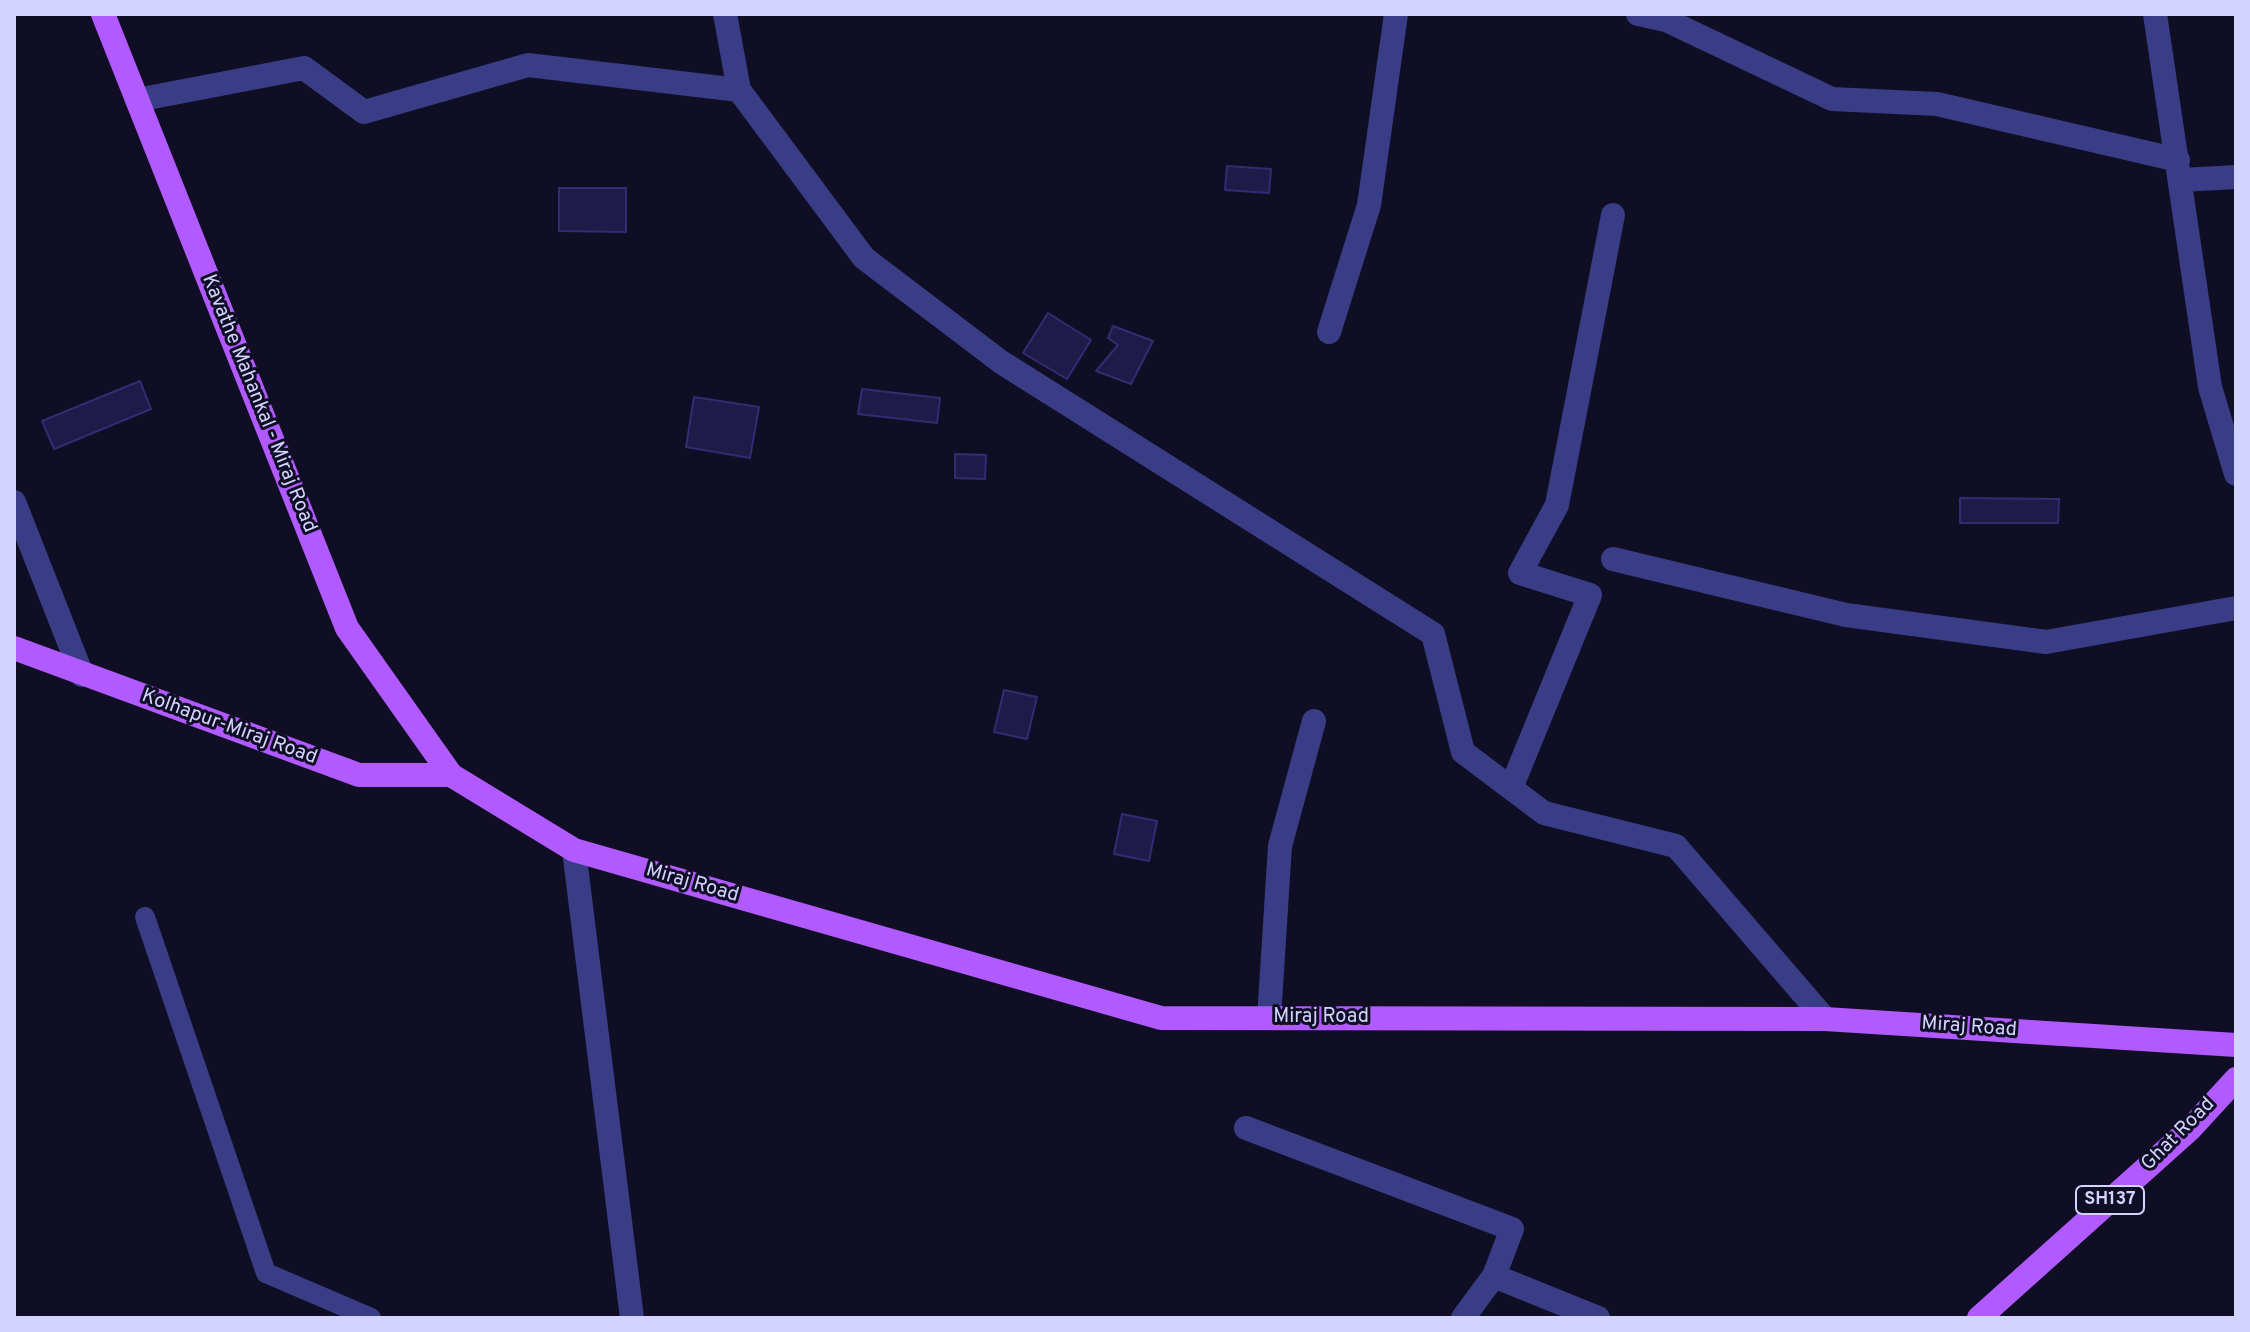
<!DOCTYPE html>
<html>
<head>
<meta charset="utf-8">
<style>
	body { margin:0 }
	#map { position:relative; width:2250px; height:1332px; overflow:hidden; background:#100e25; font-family:Overpass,sans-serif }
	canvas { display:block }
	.frame { position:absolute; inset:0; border:16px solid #d3d3ff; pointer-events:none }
</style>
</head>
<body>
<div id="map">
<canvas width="2250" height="1332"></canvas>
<div class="frame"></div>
</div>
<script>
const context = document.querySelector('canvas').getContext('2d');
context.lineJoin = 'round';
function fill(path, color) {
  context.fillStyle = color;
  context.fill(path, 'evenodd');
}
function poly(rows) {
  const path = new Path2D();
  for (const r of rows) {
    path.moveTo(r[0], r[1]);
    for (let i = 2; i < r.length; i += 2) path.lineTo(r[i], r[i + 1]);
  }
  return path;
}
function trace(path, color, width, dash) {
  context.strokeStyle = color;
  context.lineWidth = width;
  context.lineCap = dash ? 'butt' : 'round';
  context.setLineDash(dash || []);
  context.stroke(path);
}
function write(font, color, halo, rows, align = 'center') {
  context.font = font + ' Overpass,sans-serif';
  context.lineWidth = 6;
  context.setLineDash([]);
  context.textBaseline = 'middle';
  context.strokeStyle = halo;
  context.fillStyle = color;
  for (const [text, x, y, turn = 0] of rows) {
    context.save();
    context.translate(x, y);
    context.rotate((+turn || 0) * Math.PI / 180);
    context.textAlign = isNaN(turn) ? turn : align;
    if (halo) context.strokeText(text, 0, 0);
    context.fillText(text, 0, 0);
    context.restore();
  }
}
const building = poly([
	[1227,166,1271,169,1269,193,1225,190,1227,166],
	[559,188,626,188,626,232,559,231,559,188],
	[1048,313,1091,340,1067,379,1023,353,1048,313],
	[1113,326,1153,341,1131,384,1096,371,1118,345,1108,338,1113,326],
	[140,381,151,409,54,449,42,421,140,381],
	[862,389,940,398,937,423,858,414,862,389],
	[694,397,759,407,750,458,686,447,694,397],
	[955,454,986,455,985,479,955,478,955,454],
	[1960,498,2059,499,2058,523,1960,523,1960,498],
	[1004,690,1037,697,1027,739,994,732,1004,690],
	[1122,814,1157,821,1149,861,1114,854,1122,814]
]);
fill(building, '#1f1a47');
trace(building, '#332c73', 2);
trace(poly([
	[145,917,266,1273,371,1318]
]), '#393d85', 20);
trace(poly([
	[725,14,739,90],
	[1638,14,1666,20,1832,99,1937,104,2178,160],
	[2155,14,2210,387,2236,474],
	[137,100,304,68,364,112,528,65,739,90,864,258,1001,362,1433,634,1463,752,1544,813,1676,846,1825,1019],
	[2181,180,2236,177],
	[1329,332,1369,205,1396,14],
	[14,502,82,675],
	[1613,559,1846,615,2046,642,2236,608],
	[1511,788,1590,595,1520,573,1557,505,1613,215],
	[574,850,632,1318],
	[1269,1018,1280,846,1314,721],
	[1246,1128,1512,1229,1494,1276,1463,1318],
	[1494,1276,1598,1318]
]), '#393d85', 24);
trace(poly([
	[103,14,347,628,451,775,574,850,1161,1018,1825,1019,2236,1045],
	[14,648,359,775,451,775],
	[1979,1318,2191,1128,2236,1079]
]), '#b15aff', 24);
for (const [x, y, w] of [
	[2110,1200,68]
]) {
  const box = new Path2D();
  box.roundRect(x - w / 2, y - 14, w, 28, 6);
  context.fillStyle = '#100e25';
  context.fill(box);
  trace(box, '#d3d3ff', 2);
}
write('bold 18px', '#d3d3ff', null, [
	["SH137",2110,1200]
]);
write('20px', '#d3d3ff', '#100e25', [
	["Kavathe Mahankal - Miraj Road",258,404,68],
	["Kolhapur-Miraj Road",229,728,20],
	["Miraj Road",692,884,16],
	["Miraj Road",1321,1018],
	["Miraj Road",1969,1028,4],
	["Ghat Road",2179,1135,-45]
]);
</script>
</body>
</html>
